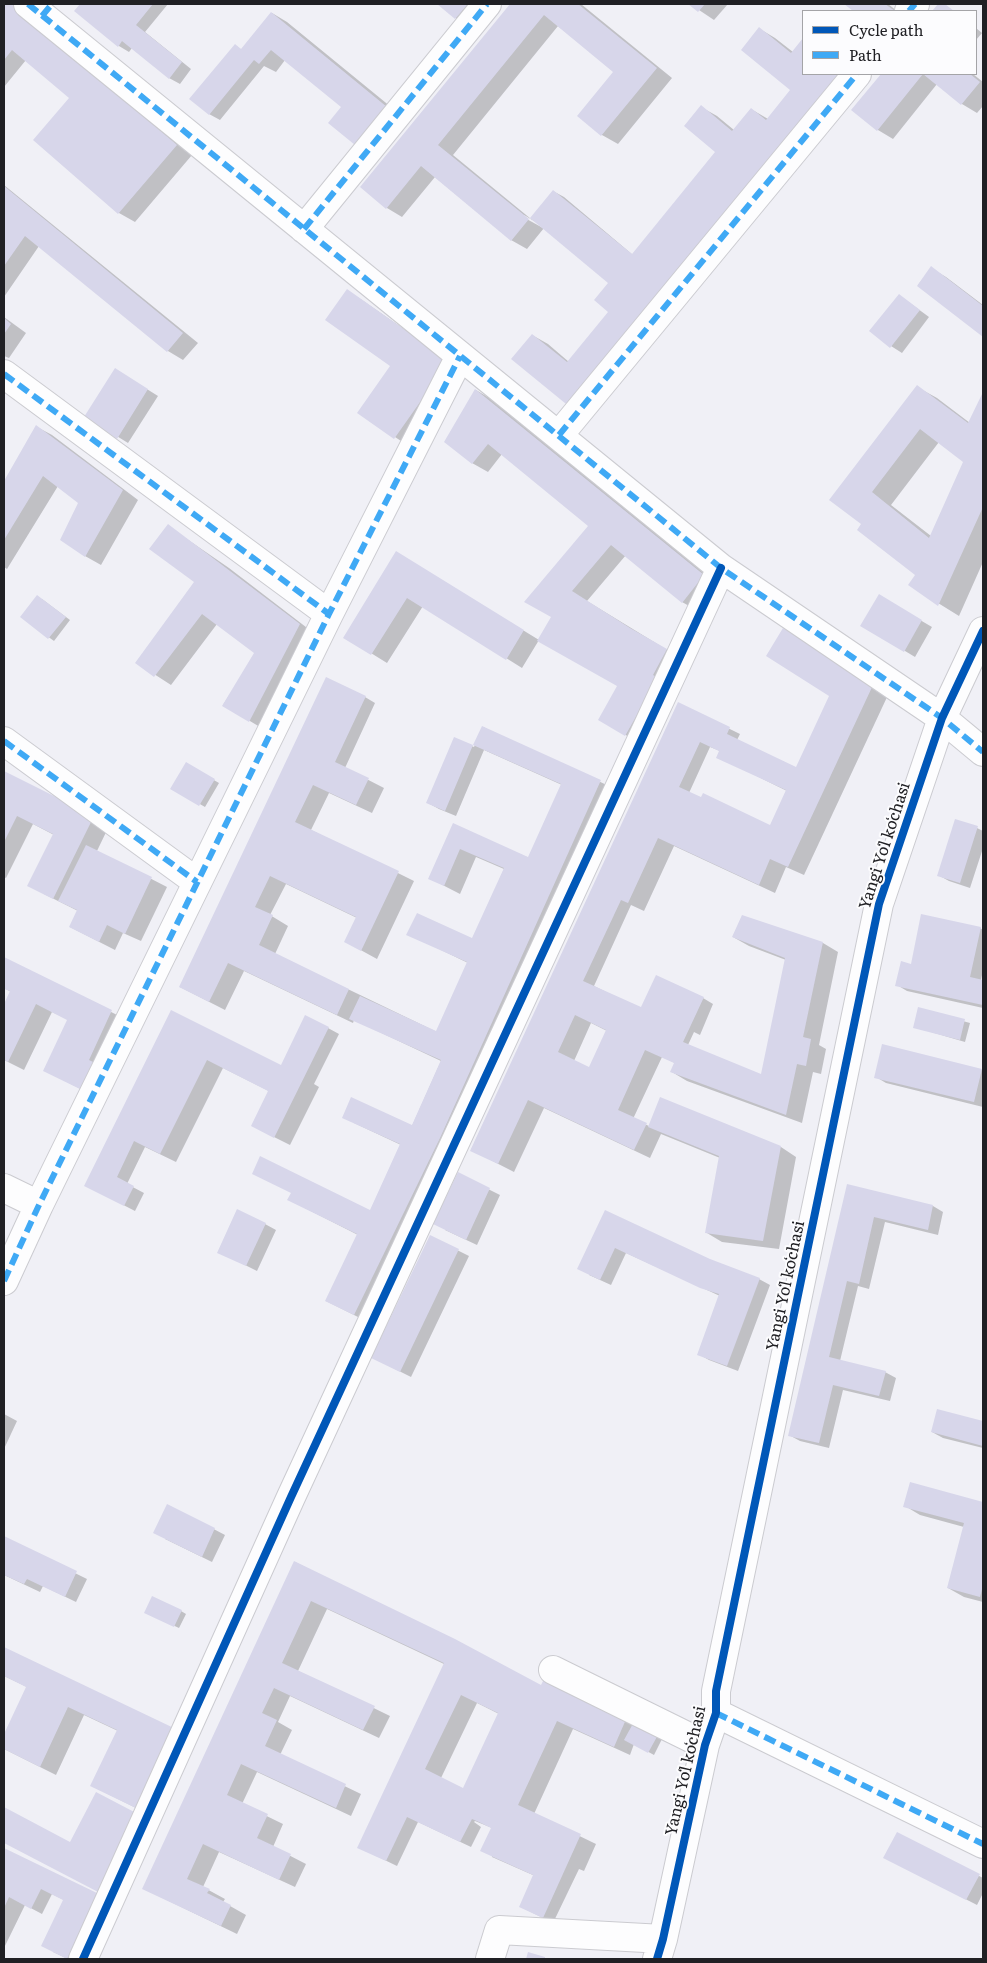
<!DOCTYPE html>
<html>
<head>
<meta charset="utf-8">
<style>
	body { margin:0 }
	#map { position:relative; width:987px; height:1963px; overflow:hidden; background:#f0f0f6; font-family:Literata,serif }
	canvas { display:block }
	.frame { position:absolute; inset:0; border:5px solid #202024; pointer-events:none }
	.legend { position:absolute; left:802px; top:10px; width:175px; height:65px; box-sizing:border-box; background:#fcfcfe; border:1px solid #a4a4a7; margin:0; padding:6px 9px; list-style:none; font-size:15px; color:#202024 }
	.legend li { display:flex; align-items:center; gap:10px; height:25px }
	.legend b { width:25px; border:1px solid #a4a4a7 }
</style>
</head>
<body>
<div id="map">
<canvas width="987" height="1963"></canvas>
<div class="frame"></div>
<ul class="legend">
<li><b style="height:6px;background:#0057b8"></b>Cycle path</li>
<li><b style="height:6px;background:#3fa9f5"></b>Path</li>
</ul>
</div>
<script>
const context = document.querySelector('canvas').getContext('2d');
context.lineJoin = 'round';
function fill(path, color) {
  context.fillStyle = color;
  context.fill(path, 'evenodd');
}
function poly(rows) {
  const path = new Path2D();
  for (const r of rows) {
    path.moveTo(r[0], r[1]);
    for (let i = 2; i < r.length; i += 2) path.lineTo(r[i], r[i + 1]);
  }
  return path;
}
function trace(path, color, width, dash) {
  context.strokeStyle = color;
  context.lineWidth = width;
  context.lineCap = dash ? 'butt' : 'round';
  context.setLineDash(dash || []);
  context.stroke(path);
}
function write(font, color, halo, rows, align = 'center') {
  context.font = font + ' Literata,serif';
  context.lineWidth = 4;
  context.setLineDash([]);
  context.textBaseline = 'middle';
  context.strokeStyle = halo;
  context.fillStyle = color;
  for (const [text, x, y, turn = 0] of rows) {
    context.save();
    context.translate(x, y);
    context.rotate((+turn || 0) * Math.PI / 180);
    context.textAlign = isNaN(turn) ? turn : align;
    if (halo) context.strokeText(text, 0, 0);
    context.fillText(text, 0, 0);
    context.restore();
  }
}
fill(poly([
	[4,4,17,4,192,155,135,222,119,213,34,140,70,98,26,60,4,87],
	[82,4,168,4,145,32,191,69,180,84,169,78,132,48,129,52,119,46,76,11],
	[439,4,490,4,472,27,456,18],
	[511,4,581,4,672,78,618,144,602,135,579,116,615,72,558,26,453,155,531,219,553,191,564,197,633,255,716,154,701,107,717,116,734,130,751,109,768,119,792,90,760,29,775,38,793,52,803,40,803,74,866,74,587,415,532,335,548,344,569,362,610,312,614,287,544,228,527,249,511,240,435,177,402,217,387,208,362,187],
	[524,215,539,224,543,228,523,217],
	[690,4,728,4,714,20],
	[846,4,888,4,897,11,855,11],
	[272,13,287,22,402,116,343,107,285,60,276,72,264,66,220,120,209,114,235,45,242,50],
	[976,28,982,33,976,40],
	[882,74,973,74,983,82,983,106,977,113,962,104,937,84,893,139,878,130,853,110],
	[4,185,198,343,183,360,168,351,39,246,4,297],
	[931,268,946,277,983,305,983,335,918,285],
	[347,291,362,300,464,371,410,447,359,413,392,365],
	[899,295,929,317,902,353,891,346],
	[4,317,26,333,9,358,4,356],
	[126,376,158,396,128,443,86,417],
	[917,387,937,398,970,423,983,395,983,562,959,616,909,585,917,575,863,524,831,500],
	[939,442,965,462,931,536,891,505],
	[476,390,491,399,719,585,698,611,682,602,626,555,587,601,677,656,636,741,600,720,619,686,553,617,589,525,502,454,488,472,472,463],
	[37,427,52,435,138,500,101,565,85,556,80,502,58,486,7,569,4,567,4,484],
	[168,526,229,568,315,634,265,730,223,705,256,653,217,624,171,685,137,663,196,582],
	[412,562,539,640,522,668,423,606,387,663,345,637],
	[879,596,932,627,915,657,862,625],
	[42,599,70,620,54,641,21,617],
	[783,630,888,695,804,875,786,867,775,893,674,846,644,911,631,905,594,986,649,1013,703,998,713,1004,700,1035,694,1032,688,1045,762,1076,786,960,749,946,733,937,823,943,838,952,819,1045,826,1049,821,1074,813,1072,802,1123,687,1081,672,1072,675,1063,662,1057,633,1119,649,1126,781,1147,796,1157,779,1249,722,1242,707,1233,720,1158,661,1134,650,1158,544,1108,514,1172,471,1150,679,704,740,734,737,740,797,768,831,695],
	[710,747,720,751,718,757,787,791,771,826,689,793],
	[591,1023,607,1031,590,1068,574,1061],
	[365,697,375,703,345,768,384,788,372,813,329,793,311,830,414,881,377,959,346,942,357,918,286,884,270,915,288,926,275,954,437,1032,468,963,408,934,473,940,504,869,476,857,460,894,429,878,454,825,529,858,562,785,484,750,456,816,439,809,428,803,455,739,474,747,483,727,611,787,370,1323,326,1301,358,1235,289,1200,292,1193,371,1212,401,1145,354,1123,412,1126,441,1061,354,1020,353,1023,244,971,225,1010,180,987],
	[186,764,219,783,205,807,172,788],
	[4,773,109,826,97,851,167,887,141,941,123,933,115,950,70,927,78,911,44,894,54,835,33,824,6,878,4,877],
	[977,828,983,831,983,848,970,888,949,881,938,875],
	[980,928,983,930,983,970,981,980,983,981,983,1008,907,991,897,985,912,965],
	[4,958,127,1020,98,1098,44,1070,69,1020,52,1012,24,1070,4,1060,4,1007,11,992,4,988],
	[919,1009,970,1023,965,1042,914,1027],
	[172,1012,286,1069,328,1028,339,1034,314,1084,319,1087,290,1145,268,1134,269,1091,223,1068,176,1162,145,1147,127,1184,144,1193,135,1211,96,1191],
	[982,1070,983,1071,983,1107,886,1083,876,1077],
	[458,1174,500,1195,477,1245,445,1230],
	[848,1186,933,1206,943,1212,938,1235,885,1222,869,1289,858,1286,840,1361,885,1372,896,1378,890,1401,843,1390,829,1448,800,1441,789,1435],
	[605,1211,710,1261,759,1279,770,1285,738,1371,709,1360,698,1354,720,1296,626,1253,611,1285,589,1275],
	[265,1224,276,1230,257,1271,219,1252],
	[431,1237,469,1256,411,1377,383,1363],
	[938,1410,983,1422,983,1448,943,1438,932,1432],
	[4,1414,17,1421,4,1449],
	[911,1483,983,1503,983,1602,964,1597,948,1588,964,1527,920,1515,905,1506],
	[168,1505,225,1535,212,1562,165,1539],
	[4,1538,87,1579,76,1602,43,1586,40,1592,4,1575],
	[295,1562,542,1687,545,1681,663,1737,654,1755,634,1744,630,1755,573,1729,534,1814,596,1844,584,1871,579,1869,553,1923,521,1907,535,1876,492,1857,492,1828,475,1821,474,1822,481,1827,471,1847,418,1822,397,1866,370,1853,444,1664,327,1609,298,1671,390,1716,379,1738,290,1696,278,1722,292,1730,280,1755,361,1794,351,1816,257,1772,242,1804,283,1824,273,1847,306,1864,295,1887,219,1852,203,1887,225,1899,223,1902,246,1915,237,1934,144,1889],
	[477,1703,499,1714,464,1789,441,1778],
	[181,1611,186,1614,179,1628,151,1615],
	[4,1648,178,1731,156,1818,92,1786,118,1731,84,1715,56,1775,4,1749,4,1737,27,1687,4,1676],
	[897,1833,983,1878,983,1893,977,1905,895,1863],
	[4,1849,99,1895,81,1959,68,1959,53,1952,64,1900,52,1894,42,1914,25,1905,4,1948]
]), '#0003');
fill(poly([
	[4,4,13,4,177,145,118,214,33,140,69,98,12,50,4,60],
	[80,4,153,4,136,25,182,62,169,79,122,41,118,47,74,11],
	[437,4,468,4,455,19],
	[510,4,578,4,657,68,601,136,577,116,613,72,544,15,438,145,529,219,511,241,421,166,386,209,360,187],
	[688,4,705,4,698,12],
	[844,4,885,4,895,11,853,11],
	[938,4,945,4,954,11,932,11],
	[271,12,387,107,355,145,328,123,341,107,271,50,259,64,254,60,209,115,189,99,235,44,241,49],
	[759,27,791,53,803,38,803,74,843,74,571,408,511,359,532,334,567,362,608,312,594,300,608,283,530,218,553,190,632,254,715,152,684,126,701,105,732,131,751,108,766,120,790,90,741,50],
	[881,74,970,74,980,82,961,105,923,74,877,131,851,110],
	[4,186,183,333,167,352,25,236,4,266],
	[931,266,983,306,983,337,917,286],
	[347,289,449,361,394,439,357,413,390,366,325,320],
	[899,294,920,310,890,348,869,331],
	[4,318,11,324,4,334],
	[115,368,148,389,117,439,84,417],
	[917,385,968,423,983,392,983,507,938,606,908,585,915,575,857,530,861,524,829,500],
	[920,429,963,462,929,538,872,492],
	[475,389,704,575,682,603,611,545,572,591,630,628,667,649,653,675,658,678,625,736,598,720,617,686,537,641,551,617,524,602,588,526,488,444,472,464,444,442],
	[36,425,123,490,85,557,60,540,78,503,43,476,4,540,4,481],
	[168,524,300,624,249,722,222,706,254,653,202,614,154,677,135,663,194,582,149,549],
	[396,551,524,630,506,660,407,598,371,655,343,638],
	[879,594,922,620,904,652,860,626],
	[37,595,66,617,48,639,20,617],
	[783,628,873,685,788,867,770,859,759,885,658,838,628,903,621,900,583,981,641,1007,656,975,704,997,683,1042,761,1074,785,958,732,937,742,915,823,942,803,1037,811,1039,806,1066,797,1064,786,1115,670,1072,674,1063,645,1050,618,1110,647,1123,634,1150,528,1100,498,1164,470,1151,678,702,730,727,727,734,796,767,829,696,766,656],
	[700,742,719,751,716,758,786,790,770,825,703,793,701,797,679,787],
	[575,1015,606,1030,589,1067,558,1052],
	[326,677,366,696,335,762,369,778,356,805,313,785,295,822,399,871,361,951,344,942,356,917,270,876,255,907,273,915,259,945,349,989,337,1015,228,963,209,1002,179,987],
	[482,726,601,780,440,1138,354,1315,325,1301,357,1234,287,1200,291,1193,252,1174,260,1156,370,1210,400,1144,342,1118,351,1097,412,1125,441,1060,349,1019,360,996,436,1031,467,962,406,935,417,913,472,938,504,868,460,849,444,886,428,879,453,823,528,857,561,784,473,745],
	[454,737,473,745,445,811,426,803],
	[186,762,215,779,199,806,170,789],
	[4,771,94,816,53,899,27,886,53,834,17,816,4,842],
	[955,819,978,826,960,883,937,876],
	[86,845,152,877,125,934,107,925,99,942,69,927,77,910,58,901],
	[921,914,981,927,970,977,983,980,983,1005,895,986,901,961,911,964],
	[4,957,112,1010,89,1060,95,1063,82,1090,43,1071,67,1020,36,1004,8,1062,4,1060,4,1004,10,991,4,989],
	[918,1007,965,1019,960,1040,913,1028],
	[171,1010,281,1065,305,1015,329,1027,274,1138,251,1126,268,1091,207,1060,160,1154,134,1141,117,1177,134,1186,124,1206,84,1186],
	[882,1044,982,1069,974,1102,874,1078],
	[660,1097,781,1146,763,1241,705,1233,719,1156,648,1127],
	[458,1172,490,1188,466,1240,433,1224],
	[847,1184,933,1205,928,1230,874,1217,859,1284,847,1281,829,1357,886,1371,879,1396,833,1385,819,1443,788,1436],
	[237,1209,266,1223,246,1266,217,1253],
	[605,1210,710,1259,760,1278,727,1366,697,1355,719,1294,700,1288,615,1248,600,1280,577,1269],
	[430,1235,459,1249,400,1372,371,1358],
	[937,1409,983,1421,983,1446,931,1432],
	[910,1482,983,1502,983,1585,980,1597,947,1588,964,1523,903,1507],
	[167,1504,215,1528,202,1557,153,1533],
	[4,1536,77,1571,65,1597,27,1579,24,1584,4,1575],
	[294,1561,455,1639,541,1685,544,1679,627,1717,614,1747,557,1721,518,1805,581,1834,543,1918,519,1907,533,1875,480,1851,491,1828,479,1822,472,1819,460,1842,407,1817,386,1861,357,1848,444,1663,311,1601,282,1663,375,1706,363,1730,274,1688,262,1713,277,1720,265,1746,346,1784,336,1808,241,1764,227,1795,268,1814,257,1838,291,1854,279,1880,203,1844,187,1879,210,1889,207,1893,231,1905,221,1926,142,1889],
	[461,1695,498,1713,463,1788,425,1769],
	[152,1596,182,1610,174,1627,144,1613],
	[4,1647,178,1730,140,1810,90,1786,117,1730,68,1707,40,1767,4,1749,4,1734,26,1687,4,1676],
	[635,1720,659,1733,648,1753,624,1740],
	[96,1792,138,1814,100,1893,4,1843,4,1807,70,1842],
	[897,1832,980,1874,966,1900,883,1858],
	[4,1848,99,1894,67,1959,41,1946,63,1900,41,1889,31,1909,9,1897,4,1908],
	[528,1952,545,1957,545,1959,526,1959]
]), '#d7d6ea');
const minor = poly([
	[28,4,721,568,942,718,983,752],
	[909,11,915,4],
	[304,229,487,4],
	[4,374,329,614],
	[559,435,857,74],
	[4,741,197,882],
	[4,1188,39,1205],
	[4,1281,39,1205,329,614,460,356],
	[553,1670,705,1745],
	[716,1713,983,1844],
	[83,1959,291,1497,721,568],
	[490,1959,499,1930,663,1939],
	[657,1959,663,1939,705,1745,716,1713,716,1691,879,904,942,718,983,631]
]);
trace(minor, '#cbcbd0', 30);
trace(minor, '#fdfdfe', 28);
trace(poly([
	[28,4,721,568,942,718,983,752],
	[909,11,915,4],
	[42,16,52,4],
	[304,229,487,4],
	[4,374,329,614],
	[559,435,857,74],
	[4,741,197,882],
	[4,1281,39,1205,329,614,460,356],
	[716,1713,983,1844]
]), '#3fa9f5', 6, [12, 6]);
trace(poly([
	[83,1959,291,1497,721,568],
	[657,1959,663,1939,705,1745,716,1713,716,1691,879,904,942,718,983,631]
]), '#0057b8', 8);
write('16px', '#202024', '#fcfcfe', [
	["Yangi Yoʻl koʻchasi",885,846,-72],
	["Yangi Yoʻl koʻchasi",786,1286,-78],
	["Yangi Yoʻl koʻchasi",686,1771,-77]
]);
</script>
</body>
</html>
